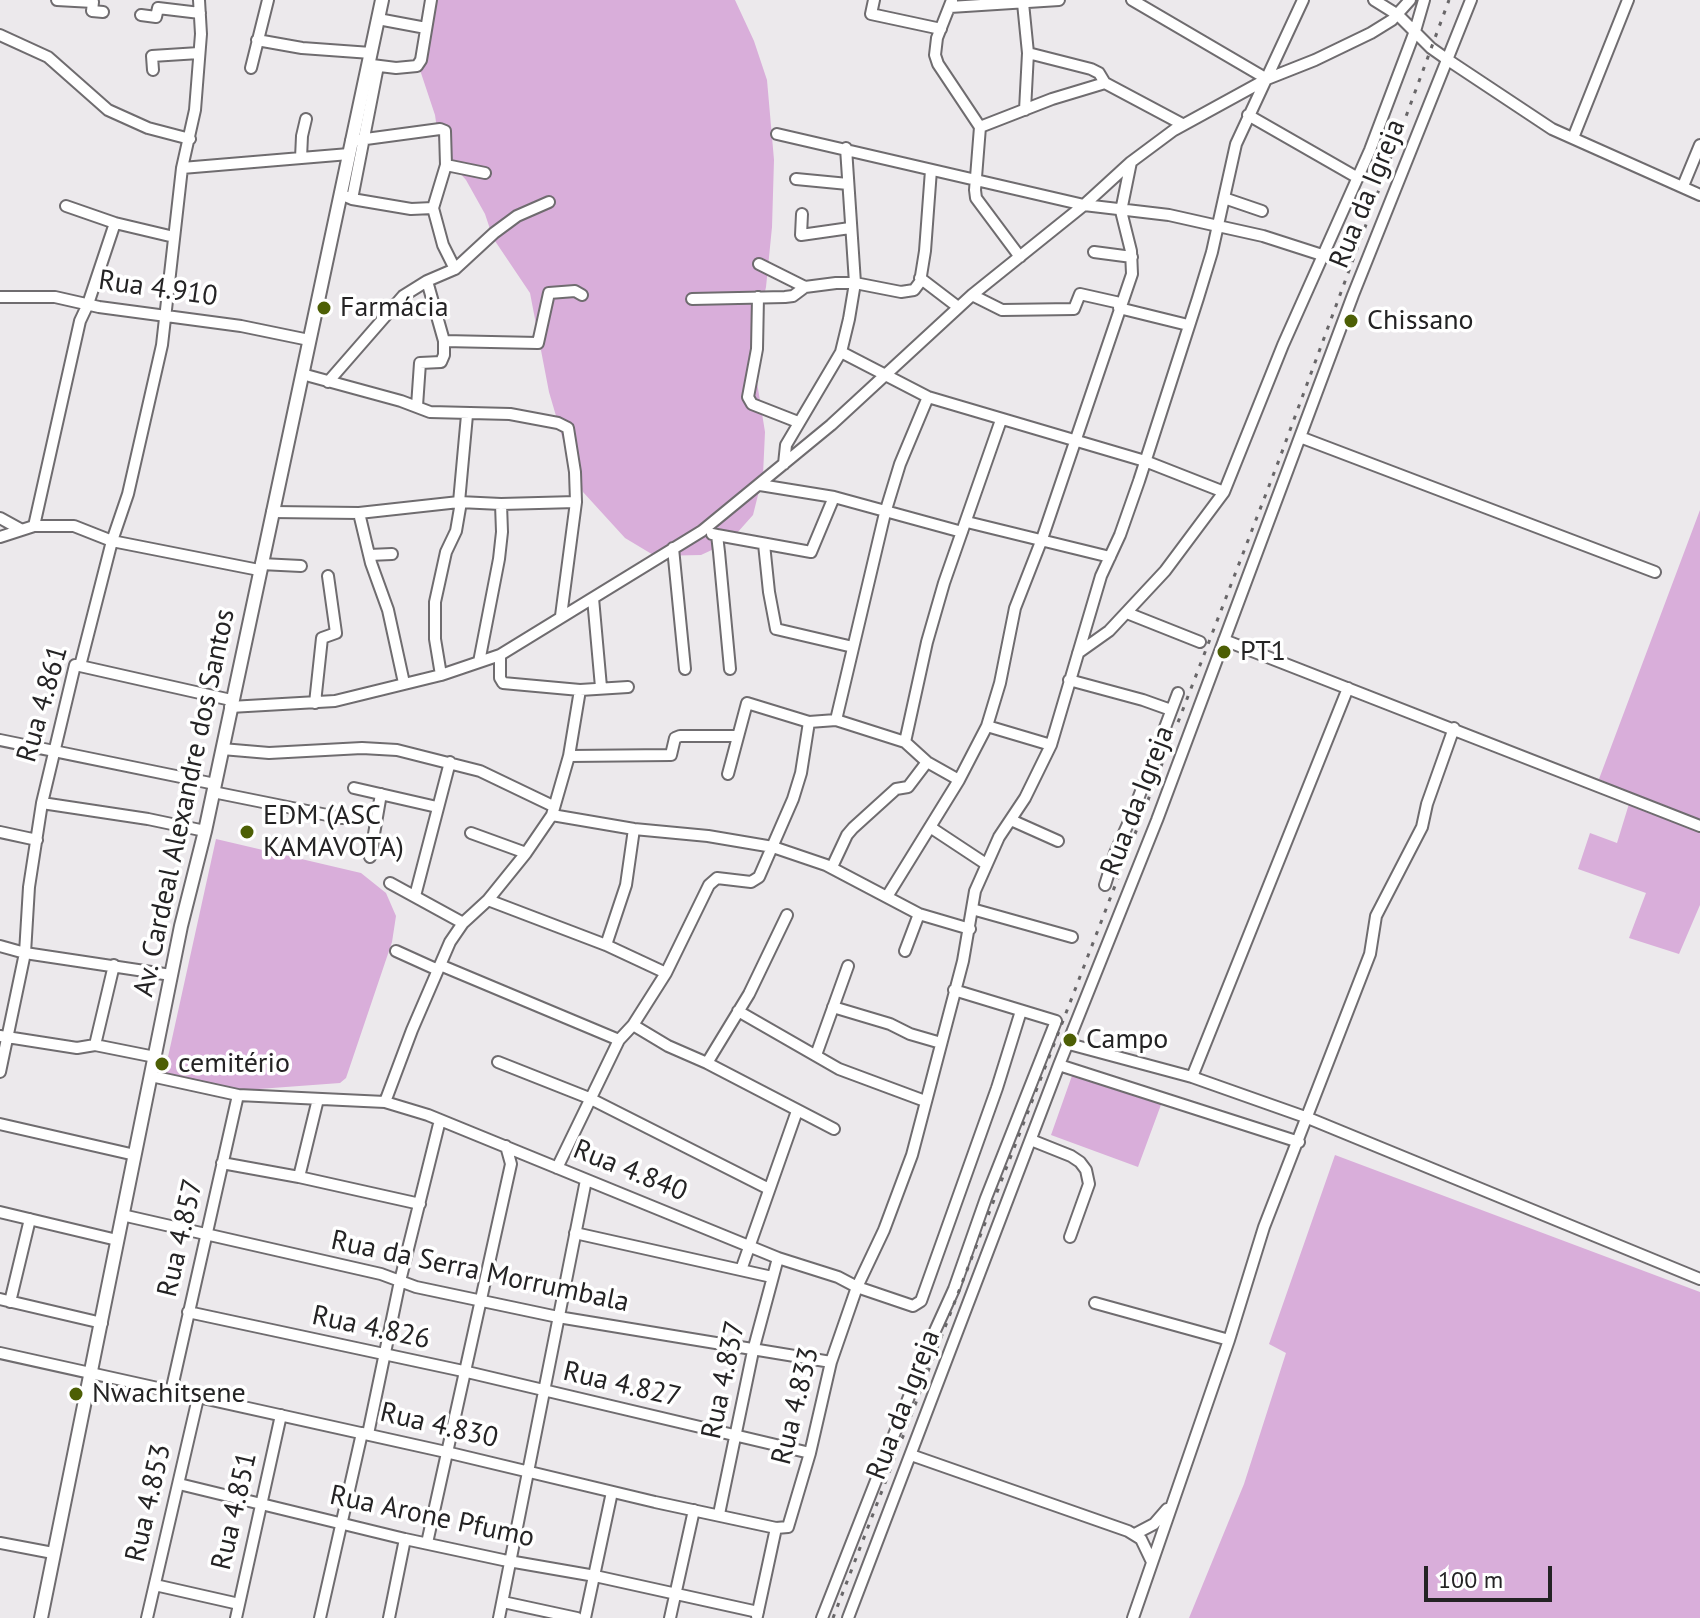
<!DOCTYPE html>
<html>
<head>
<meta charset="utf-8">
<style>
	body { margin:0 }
	#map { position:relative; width:1700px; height:1618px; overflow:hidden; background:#ece9ec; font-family:"PT Sans",sans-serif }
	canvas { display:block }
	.scale { position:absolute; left:1424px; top:1566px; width:128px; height:36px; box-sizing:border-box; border:4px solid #242324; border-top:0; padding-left:10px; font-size:24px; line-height:28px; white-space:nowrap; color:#242324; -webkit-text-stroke:6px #fff; paint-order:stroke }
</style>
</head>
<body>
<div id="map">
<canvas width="1700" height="1618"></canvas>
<div class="scale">100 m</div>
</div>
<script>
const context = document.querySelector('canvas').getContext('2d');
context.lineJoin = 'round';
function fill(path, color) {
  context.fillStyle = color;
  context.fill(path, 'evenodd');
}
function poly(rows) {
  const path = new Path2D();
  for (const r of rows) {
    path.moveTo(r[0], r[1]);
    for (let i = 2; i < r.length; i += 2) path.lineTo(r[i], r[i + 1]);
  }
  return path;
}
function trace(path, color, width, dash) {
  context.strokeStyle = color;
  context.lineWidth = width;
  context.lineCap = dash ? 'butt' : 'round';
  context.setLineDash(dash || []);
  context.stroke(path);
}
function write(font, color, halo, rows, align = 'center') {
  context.font = font + ' "PT Sans",sans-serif';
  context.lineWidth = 7;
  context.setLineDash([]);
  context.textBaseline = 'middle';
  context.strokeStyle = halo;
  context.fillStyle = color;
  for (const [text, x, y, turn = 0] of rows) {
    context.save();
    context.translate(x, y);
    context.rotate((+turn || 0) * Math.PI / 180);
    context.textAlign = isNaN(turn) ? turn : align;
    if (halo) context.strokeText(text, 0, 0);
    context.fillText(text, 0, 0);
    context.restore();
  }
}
fill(poly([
	[436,0,735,0,754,41,767,80,774,160,772,227,766,287,752,351,765,432,763,475,753,515,729,542,701,555,655,556,625,538,583,492,566,450,549,392,530,293,493,238,485,214,466,180,440,150,435,115,420,70],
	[1700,510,1700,905,1679,954,1629,938,1646,893,1578,869,1590,833,1617,843,1632,794,1599,779],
	[216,839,361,873,386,893,396,916,392,942,346,1078,340,1083,245,1090,229,1090,164,1075],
	[1074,1070,1162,1102,1138,1167,1051,1135],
	[1335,1155,1700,1292,1700,1618,1189,1618,1244,1484,1286,1353,1269,1344]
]), '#d9aeda');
const minor = poly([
	[57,0,93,2,92,11,103,12],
	[874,0,871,14,941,29],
	[952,0,937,38,935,55,938,64,980,127,975,190,976,198,1020,257],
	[1132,0,1267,79],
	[1374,0,1398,15,1431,48,1448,60,1552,129,1700,195],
	[1023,3,1028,53,1025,110],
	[950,7,1059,0],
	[141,15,156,17,158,8,200,13],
	[378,19,426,28],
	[0,35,48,57,108,110,148,128,190,139],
	[257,40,302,48,371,53],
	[1028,53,1091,69,1099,73,1105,83],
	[372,65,396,68,417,66,421,60,431,0],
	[251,68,268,0],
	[153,70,152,56,199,53],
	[1248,115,1358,178],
	[980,127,1052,99,1105,83,1182,124],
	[777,134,1084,205,1169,215,1218,226,1263,236,1322,255],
	[1573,138,1628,0],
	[351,141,440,129,445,131,446,165,433,208],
	[301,158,302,136,306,119],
	[446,165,485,173],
	[182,168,349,154],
	[796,179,848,184],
	[1683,186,1700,145],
	[340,194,352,199,411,209,433,208,443,245,455,269],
	[1224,198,1262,211],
	[352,199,378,66],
	[66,206,115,223,174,237],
	[802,214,801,235,850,228],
	[1094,252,1132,257],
	[759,264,805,287],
	[920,278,958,307],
	[972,295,1002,310,1074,309,1080,294,1120,303],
	[0,297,55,297,99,307,241,326,309,340],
	[758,297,757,349,748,397,752,404,798,422],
	[692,299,785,297,793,296,805,287,836,283,855,283,901,292,914,290,920,282,925,251,931,170],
	[1119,308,1188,325],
	[444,341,538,343,549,293,575,291,582,295],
	[841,352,928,397,1145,461,1224,492],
	[302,374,401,401,430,412,510,414,558,423,568,428,575,472,576,502,561,616],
	[328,382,403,296,427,281,455,269,494,233,517,216,549,202],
	[417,406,420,363,441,362,444,355,444,341,427,281],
	[1300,437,1655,572],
	[784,464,786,445,841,352,849,319,855,283,846,148],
	[760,485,834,497,962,532],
	[459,502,467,415],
	[272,512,359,513,459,502,501,504,576,502],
	[359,513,371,563,388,610,404,683],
	[0,518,20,529],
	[967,522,1110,557],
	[34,526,80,321,88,304,115,223],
	[712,534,717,535,719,552,730,669],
	[717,535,811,552,834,497],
	[0,537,34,526,74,526,112,541,259,570],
	[764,544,769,592,776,629,853,647],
	[673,548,685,669],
	[369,555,392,554],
	[261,564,301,566],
	[593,598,601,687],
	[1127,613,1200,642],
	[1224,640,1700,826],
	[1078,653,1109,631,1165,571,1224,492,1283,345,1370,150,1415,31,1424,0],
	[500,655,500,678,503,683,580,690,628,687],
	[479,662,499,559,502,532,501,504],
	[80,666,231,700],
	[441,675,435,639,435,602,446,552,456,531,461,502],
	[1069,680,1143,700,1171,710],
	[315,703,322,638,336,633,328,576],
	[230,707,335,701,441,675,500,655,702,531,831,425,972,295,1084,205,1131,162,1174,130,1267,79,1315,60,1371,33,1392,20,1410,0],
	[836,720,905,742,927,762,959,780],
	[987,726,1051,745],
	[0,740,215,784],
	[905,742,927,642,944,583,1001,420],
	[222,749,269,753,362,748,397,750,480,771,553,806],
	[569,756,671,755,675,738,680,736,736,736],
	[728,774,747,703,809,722],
	[354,788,437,807],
	[213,792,342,818],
	[42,803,148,819,205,831],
	[552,815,634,829,708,836,773,847,826,865,919,914,970,929],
	[1011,820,1058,841],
	[930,827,986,864],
	[0,832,37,840],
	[471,833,526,853],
	[370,857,381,794],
	[832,867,847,835,853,828,896,789,908,787,927,762],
	[390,883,463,923],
	[1105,885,1115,853,1132,815,1178,693],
	[888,895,959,780,987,726,1000,683,1015,608,1042,539,1132,274,1131,251,1121,211,1131,162],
	[415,896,450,762],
	[488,900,606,945,666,973],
	[972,909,1072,937],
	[606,945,626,885,634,829],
	[0,946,25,953,171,975],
	[396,951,438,970],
	[905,951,919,914],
	[440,965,619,1040],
	[833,1007,890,1024,910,1034,941,1043],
	[738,1011,839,1069,925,1101],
	[633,1025,668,1046,707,1063,834,1129],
	[0,1036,77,1048,95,1045,155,1057],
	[1069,1044,1192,1077,1308,1118,1700,1279],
	[95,1045,114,965],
	[816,1055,848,966],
	[498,1062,589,1098,769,1189],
	[707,1063,749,994,787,915],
	[1059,1065,1299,1142],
	[0,1072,25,953,29,887,42,803,75,665,80,666,112,541,128,494,162,345,182,168,195,110,201,34,199,0],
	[151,1076,238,1095,385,1102,428,1115,778,1258,838,1277,857,1287,913,1306,921,1301,997,1088,1021,1011],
	[1192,1077,1348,688],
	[385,1102,412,1030,450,942,463,923,488,900,526,853,552,815,569,756,580,690],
	[0,1124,135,1155],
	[1031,1140,1071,1156,1080,1162,1086,1170,1089,1184,1070,1237],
	[222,1163,299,1177,420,1204],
	[557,1168,619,1040,633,1025,666,973,709,885,717,878,751,882,759,877,793,799,801,773,809,722,836,720,885,513,900,464,928,397],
	[299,1177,318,1099],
	[0,1212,117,1240],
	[122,1215,381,1274,416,1287,558,1317,831,1362],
	[575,1233,772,1277],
	[741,1270,797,1111],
	[0,1299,102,1323],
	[10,1302,30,1219],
	[1095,1303,1229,1340],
	[188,1312,463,1371,810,1453],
	[0,1353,446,1452,655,1502,776,1528,788,1527,810,1453,831,1362,857,1287,884,1230,912,1155,963,961,975,891,999,837,1025,798,1051,745,1101,576,1120,535,1139,481,1198,298,1212,252,1236,144,1303,0],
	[171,1392,238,1095],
	[368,1434,400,1281,440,1120],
	[911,1455,1128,1531,1141,1539,1152,1562],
	[179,1484,405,1539,503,1560,595,1576,758,1612],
	[719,1514,753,1351,778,1258],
	[1135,1534,1154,1524,1167,1509],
	[0,1543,53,1553],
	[427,1543,511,1164,506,1146],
	[155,1585,239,1604],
	[503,1602,577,1618],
	[757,1616,776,1528],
	[147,1618,198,1398],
	[236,1618,281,1415],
	[320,1618,362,1433],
	[389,1618,405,1539],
	[499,1618,586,1180],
	[585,1618,612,1492],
	[670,1618,694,1510],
	[822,1618,934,1333,954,1289,986,1198,1056,1021,954,990],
	[848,1618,1059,1065,1157,820,1353,295,1471,0],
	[1133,1618,1229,1340,1264,1227,1370,954,1376,916,1422,827,1427,804,1454,728]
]);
const tertiary = poly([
	[41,1618,181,926,205,831,382,0]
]);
trace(minor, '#6f6c6f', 14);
trace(tertiary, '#6f6c6f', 16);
trace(minor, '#fff', 10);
trace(tertiary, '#fff', 12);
trace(poly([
	[833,1618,1279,460,1449,0]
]), '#686668', 3, [4, 8]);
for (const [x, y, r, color] of [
	[324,308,8,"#4d5f05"],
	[1351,321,8,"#4d5f05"],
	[1224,652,8,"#4d5f05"],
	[247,832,8,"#4d5f05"],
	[1070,1040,8,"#4d5f05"],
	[162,1064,8,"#4d5f05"],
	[76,1394,8,"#4d5f05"]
]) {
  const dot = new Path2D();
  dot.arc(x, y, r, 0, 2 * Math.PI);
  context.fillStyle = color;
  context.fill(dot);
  trace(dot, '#fff', 3);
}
write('28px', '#242324', '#fff', [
	["Rua da Igreja",1368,194,-68],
	["Rua 4.910",158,289,8],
	["Rua 4.861",43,704,-74],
	["Rua da Igreja",1138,801,-69],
	["Av. Cardeal Alexandre dos Santos",185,803,-78],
	["Rua 4.840",630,1171,22],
	["Rua 4.857",181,1238,-77],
	["Rua da Serra Morrumbala",480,1272,12],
	["Rua 4.826",371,1328,12],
	["Rua 4.837",724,1380,-78],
	["Rua 4.827",622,1385,13],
	["Rua da Igreja",904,1405,-69],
	["Rua 4.833",796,1406,-76],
	["Rua 4.830",439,1426,13],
	["Rua 4.853",149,1503,-77],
	["Rua 4.851",235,1511,-77],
	["Rua Arone Pfumo",432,1517,12]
]);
write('28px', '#242324', '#fff', [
	["Farmácia",340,308],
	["Chissano",1367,321],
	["PT1",1240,652],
	["EDM (ASC",263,816],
	["KAMAVOTA)",263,848],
	["Campo",1086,1040],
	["cemitério",178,1064],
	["Nwachitsene",92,1394]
], 'left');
</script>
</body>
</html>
